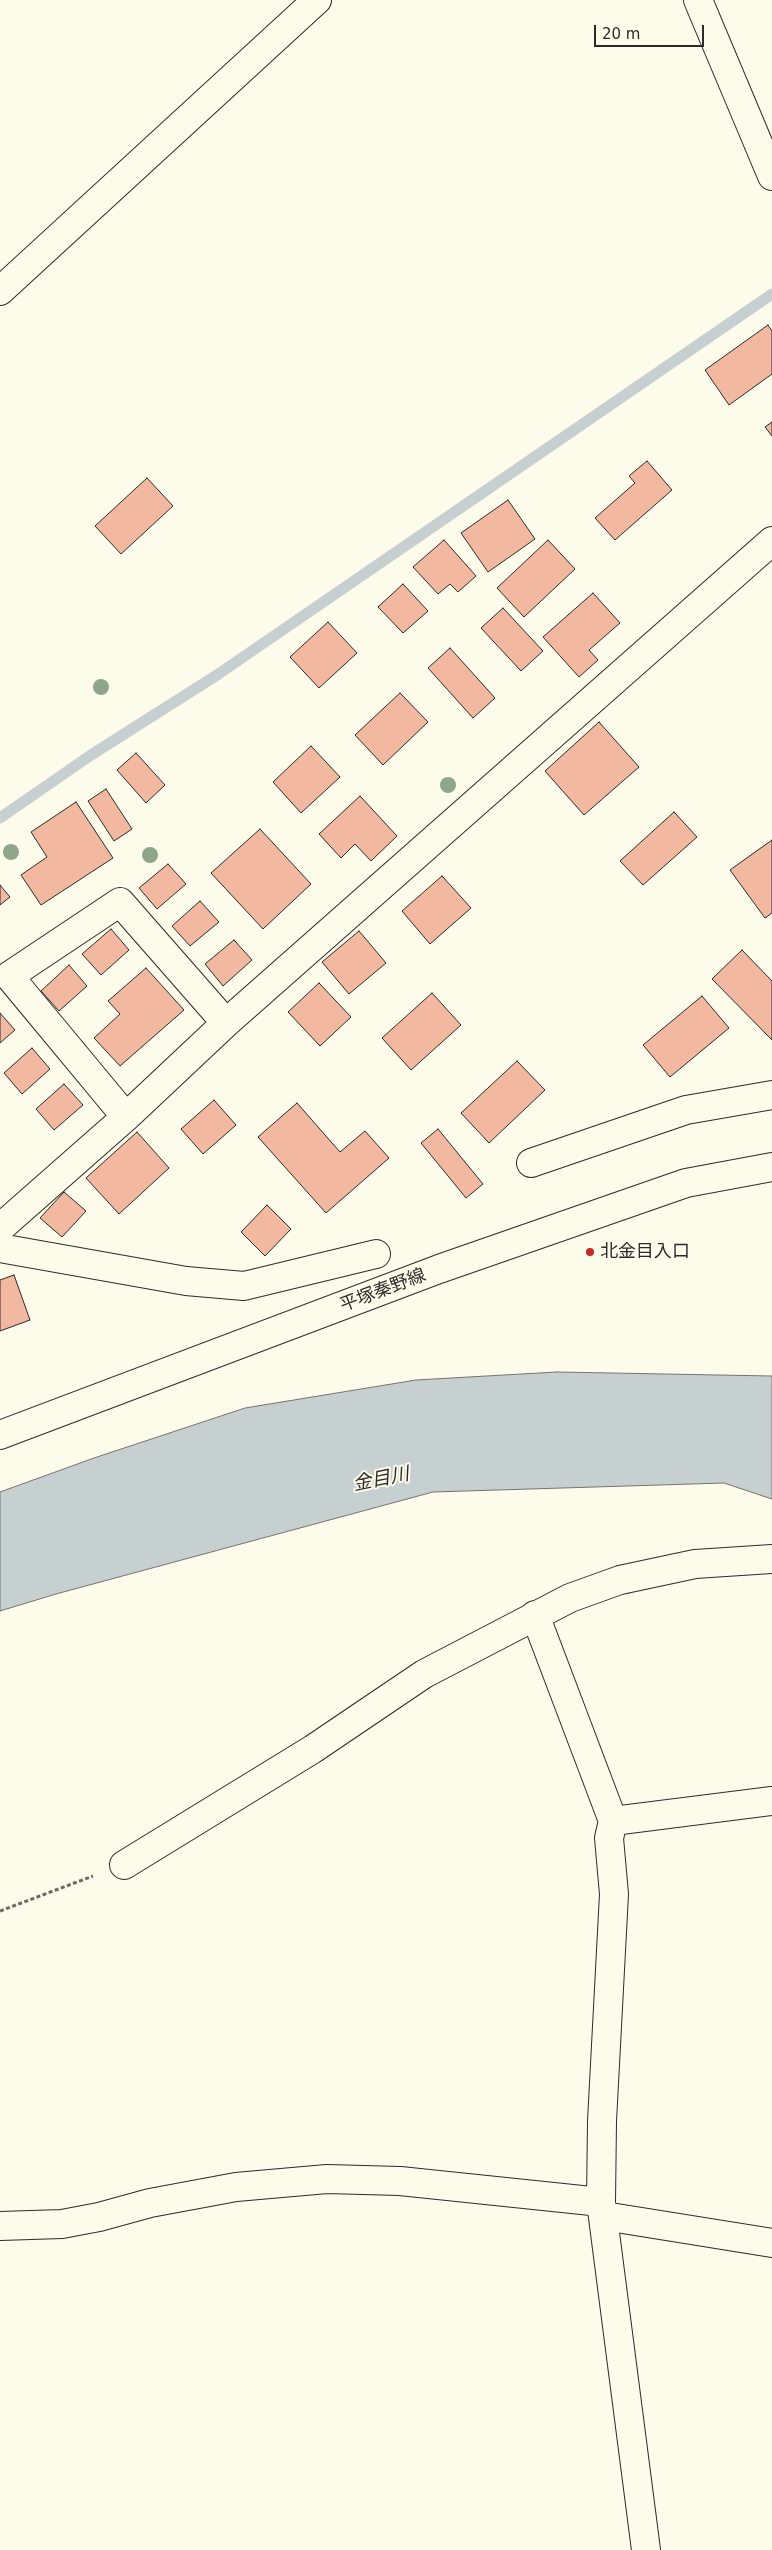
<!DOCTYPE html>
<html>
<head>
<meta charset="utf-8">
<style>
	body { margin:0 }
	#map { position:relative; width:772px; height:2550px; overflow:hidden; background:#fdfbea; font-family:"DejaVu Sans",sans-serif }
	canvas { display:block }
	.scale { position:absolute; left:594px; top:25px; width:110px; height:22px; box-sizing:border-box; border:2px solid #2b2b2b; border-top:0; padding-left:6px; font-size:15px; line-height:18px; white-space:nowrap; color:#2b2b2b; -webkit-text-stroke:4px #fdfbea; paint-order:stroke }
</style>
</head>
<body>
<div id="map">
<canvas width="772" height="2550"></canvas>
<div class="scale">20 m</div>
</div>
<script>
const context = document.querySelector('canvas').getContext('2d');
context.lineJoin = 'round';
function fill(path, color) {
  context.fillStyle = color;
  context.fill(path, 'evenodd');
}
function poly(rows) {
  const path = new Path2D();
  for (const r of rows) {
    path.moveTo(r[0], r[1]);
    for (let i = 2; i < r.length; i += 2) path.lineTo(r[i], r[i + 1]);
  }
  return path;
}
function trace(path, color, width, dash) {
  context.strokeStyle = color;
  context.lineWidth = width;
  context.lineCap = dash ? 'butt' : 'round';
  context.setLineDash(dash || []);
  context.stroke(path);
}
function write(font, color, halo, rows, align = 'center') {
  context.font = font + ' "DejaVu Sans","Noto Sans JP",sans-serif';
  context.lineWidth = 4;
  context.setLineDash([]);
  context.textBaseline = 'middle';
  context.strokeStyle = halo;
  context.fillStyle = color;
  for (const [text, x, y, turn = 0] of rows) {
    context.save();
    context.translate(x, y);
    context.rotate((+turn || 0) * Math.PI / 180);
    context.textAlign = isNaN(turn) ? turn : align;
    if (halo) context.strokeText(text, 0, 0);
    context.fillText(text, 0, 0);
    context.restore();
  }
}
const water = poly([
	[557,1372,772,1376,772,1499,724,1483,433,1492,56,1594,0,1611,0,1492,94,1458,245,1408,416,1380,557,1372]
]);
fill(water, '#c7d0d0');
trace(water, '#74746e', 1);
trace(poly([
	[0,818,91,755,217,675,772,294]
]), '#c7d0d0', 11);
const building = poly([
	[768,325,772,331,772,374,729,405,705,370,768,325],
	[772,422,772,436,765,427,772,422],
	[647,461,672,490,615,540,595,518,635,483,629,476,647,461],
	[147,478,173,506,121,554,95,526,147,478],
	[508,500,535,539,488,572,461,533,508,500],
	[444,540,476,576,458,592,450,584,438,594,413,567,444,540],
	[548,540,575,569,524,617,497,588,548,540],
	[403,584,428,611,403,633,378,607,403,584],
	[593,593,620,623,589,650,598,660,579,677,543,637,593,593],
	[503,608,543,651,521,671,481,628,503,608],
	[328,622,357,653,319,688,290,657,328,622],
	[450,648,495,698,473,718,428,668,450,648],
	[400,693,428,722,383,765,355,735,400,693],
	[599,722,639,767,584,815,545,771,599,722],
	[311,746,340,777,301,813,273,782,311,746],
	[136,753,165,785,146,803,117,770,136,753],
	[106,789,132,829,114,841,88,801,106,789],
	[360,796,397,836,371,861,355,844,341,858,319,834,360,796],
	[76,802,113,858,41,905,21,875,47,857,31,832,76,802],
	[674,812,697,837,643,885,620,861,674,812],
	[260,829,311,884,263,929,211,873,260,829],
	[772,840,772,913,765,918,730,870,772,840],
	[168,864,186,884,157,909,139,888,168,864],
	[442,876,471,908,430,944,402,911,442,876],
	[0,885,10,897,0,905,0,885],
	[200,901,219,922,190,946,172,926,200,901],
	[111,929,129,950,101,975,82,954,111,929],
	[359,931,386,963,349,994,322,962,359,931],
	[234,940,252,960,223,986,205,964,234,940],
	[742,950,772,981,772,1040,712,979,742,950],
	[69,965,87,986,59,1011,41,991,69,965],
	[146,968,184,1010,120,1066,94,1038,120,1014,108,1001,146,968],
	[319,983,351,1017,320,1046,288,1012,319,983],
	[432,993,461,1025,411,1070,382,1038,432,993],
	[702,996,729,1028,670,1077,643,1045,702,996],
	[0,1013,15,1030,0,1043,0,1013],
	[32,1048,50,1069,22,1094,4,1073,32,1048],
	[517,1061,545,1090,489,1143,461,1113,517,1061],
	[64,1084,83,1105,54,1130,36,1109,64,1084],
	[214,1100,236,1125,203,1154,181,1129,214,1100],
	[297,1103,340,1152,365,1131,389,1158,326,1213,258,1137,297,1103],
	[438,1129,483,1184,466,1198,421,1143,438,1129],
	[137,1132,169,1168,119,1214,86,1178,137,1132],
	[64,1192,86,1211,62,1237,40,1218,64,1192],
	[267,1205,291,1229,265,1256,241,1232,267,1205],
	[14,1275,30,1320,0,1331,0,1280,14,1275]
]);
fill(building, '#f2b8a0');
trace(building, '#2b2b2b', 1);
const minor = poly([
	[0,291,317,0],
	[126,1117,9,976,120,902,226,1023],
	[531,1163,686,1110,772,1095],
	[0,1228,126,1117,226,1023,772,541],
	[0,1248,186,1281,244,1286,376,1254],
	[535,1615,613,1821,609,1838,614,1894,602,2121,601,2202,646,2550],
	[613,1821,772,1801],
	[124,1865,313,1749,424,1674,570,1598,620,1580,695,1564,772,1559],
	[604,2216,772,2243],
	[0,2226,62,2224,99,2217,150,2203,236,2187,327,2179,400,2181,601,2202]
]);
const major = poly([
	[698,0,772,176],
	[0,1435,439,1269,686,1183,772,1167]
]);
trace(minor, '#2b2b2b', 30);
trace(major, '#2b2b2b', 30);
trace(poly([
	[0,1911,93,1876]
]), '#6a6964', 3, [4, 2.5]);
trace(minor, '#fdfbea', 28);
trace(major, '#fdfbea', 28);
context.fillStyle = '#8ea78a';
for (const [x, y] of [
	[101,687],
	[448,785],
	[11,852],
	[150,855]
]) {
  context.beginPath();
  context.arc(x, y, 8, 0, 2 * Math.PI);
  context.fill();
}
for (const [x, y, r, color] of [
	[590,1252,5,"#c62828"]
]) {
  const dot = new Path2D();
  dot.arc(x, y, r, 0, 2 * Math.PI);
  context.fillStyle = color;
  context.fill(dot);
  trace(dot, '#fdfbea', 2);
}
write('18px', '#2b2b2b', '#fdfbea', [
	["北金目入口",600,1252]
], 'left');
write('18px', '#2b2b2b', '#fdfbea', [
	["平塚秦野線",383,1291,-21]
]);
write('italic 19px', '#2b2b2b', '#fdfbea', [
	["金目川",381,1480,-11]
]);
</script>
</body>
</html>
